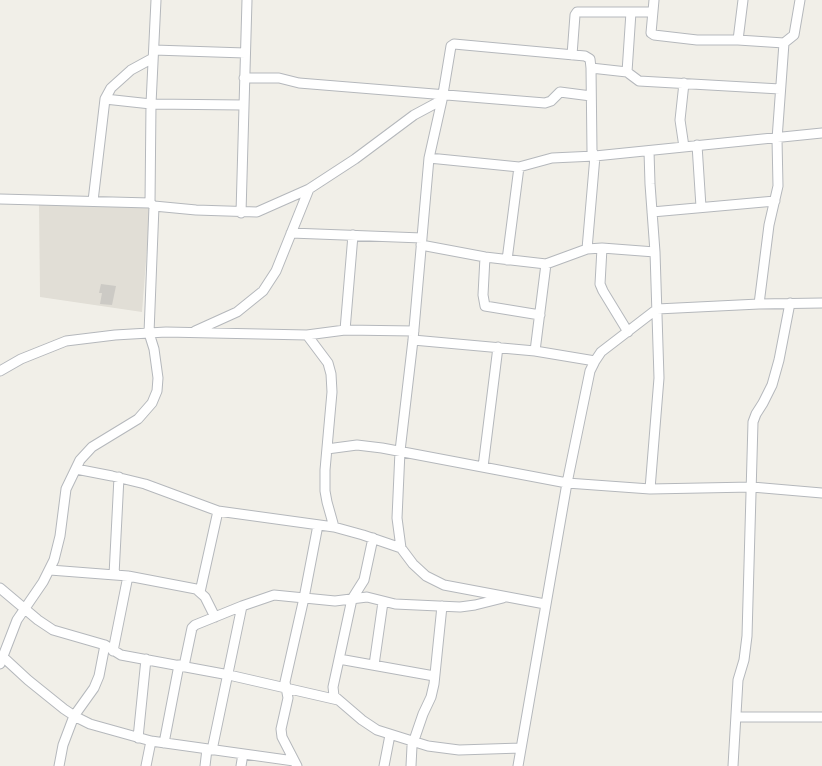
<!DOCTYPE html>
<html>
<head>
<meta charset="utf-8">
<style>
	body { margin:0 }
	canvas { display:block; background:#f1efe8 }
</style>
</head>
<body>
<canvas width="822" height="766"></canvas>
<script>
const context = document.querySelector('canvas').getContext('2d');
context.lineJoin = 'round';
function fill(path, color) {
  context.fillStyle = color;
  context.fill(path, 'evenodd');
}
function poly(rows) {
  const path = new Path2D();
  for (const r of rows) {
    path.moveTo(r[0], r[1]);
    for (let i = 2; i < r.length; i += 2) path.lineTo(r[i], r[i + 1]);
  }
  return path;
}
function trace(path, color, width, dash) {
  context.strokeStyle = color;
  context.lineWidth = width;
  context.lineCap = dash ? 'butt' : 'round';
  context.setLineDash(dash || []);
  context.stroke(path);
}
fill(poly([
	[39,204,148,207,150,210,142,312,40,297]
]), '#e1ded6');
fill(poly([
	[101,284,116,286,112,305,100,304,102,293,99,293]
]), '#cccac5');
const minor = poly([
	[654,0,651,33,654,35,697,40,738,40,784,43,794,35,800,0],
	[738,40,743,0],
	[154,50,245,53],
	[572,55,575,15,577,12,652,12],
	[591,68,627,72,639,81,780,89],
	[627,72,631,12],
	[244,78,279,78,299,83,545,103,551,101,560,92,591,96],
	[105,99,151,104,243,105],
	[697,145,701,207],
	[684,147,680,120,684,83],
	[649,151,650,184,655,252,659,378,650,489],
	[429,158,519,167,552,158,595,156,822,133],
	[0,199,150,203,154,206,196,210,257,212,309,189,355,159,414,115,442,100],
	[93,201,105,99,111,88,131,70,153,58],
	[150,203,151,104,156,0],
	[652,212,775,201],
	[241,213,247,0],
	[291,233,422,238],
	[421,245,485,257,546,264,587,249,602,248,655,252],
	[602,248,600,284,603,291,628,332],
	[485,257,483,295,485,306,540,315],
	[507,260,519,167],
	[759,304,769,225,778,186,777,139,784,43],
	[345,330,353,235],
	[195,331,237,312,263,291,276,271,309,189],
	[307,335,328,363,331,374,332,392,325,470,325,491,327,502,334,527],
	[413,340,535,351,595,361],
	[535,351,546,264],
	[0,371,21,359,66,341,115,335,166,332,307,335,345,330,414,331],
	[327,449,357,445,382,448,567,483,650,489,752,487,822,493],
	[483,467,498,347],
	[76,469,112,476,145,484,218,511,334,527,363,535,401,548],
	[373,538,364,580,352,599,333,687,334,696,362,720,377,730,428,746,459,750,521,748],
	[50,570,128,576,196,589,205,597,215,617],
	[114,575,119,477],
	[0,588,38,620,53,630,105,645,121,655,229,675,338,700],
	[200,592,218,511],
	[545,604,444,585,426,576,413,564,401,548,397,518,400,451,413,340,429,158,442,100,451,46,454,44,585,56,590,59,591,68,592,151,595,156,587,249],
	[113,651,128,576],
	[2,656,28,680,64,709,76,717,90,724,151,741,294,761],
	[339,659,434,676],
	[0,664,17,620,43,582,54,560,60,536,66,489,80,460,92,447,138,419,152,403,157,391,158,378,154,349,149,333,154,206],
	[374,665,383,602],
	[184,666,192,628,195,625,242,606,274,595,335,601,367,597,395,604,460,607,475,605,503,598],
	[736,717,822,717],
	[138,738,146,659],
	[164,743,179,665],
	[212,750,242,606],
	[59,766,63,745,74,716,94,688,99,676,105,645],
	[146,766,151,741],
	[205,766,207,749],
	[241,766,243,754],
	[297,766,282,737,281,729,288,698,285,682,304,598,318,525],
	[384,766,390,735],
	[411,766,412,746,423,714,431,697,434,684,442,606],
	[518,766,567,483,590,371,595,361,601,352,657,309,759,304,822,303],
	[733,766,738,680,744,660,747,636,753,422,756,414,763,403,772,385,779,360,790,303]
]);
trace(minor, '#b5b8bc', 11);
trace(minor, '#fff', 9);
</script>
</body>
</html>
